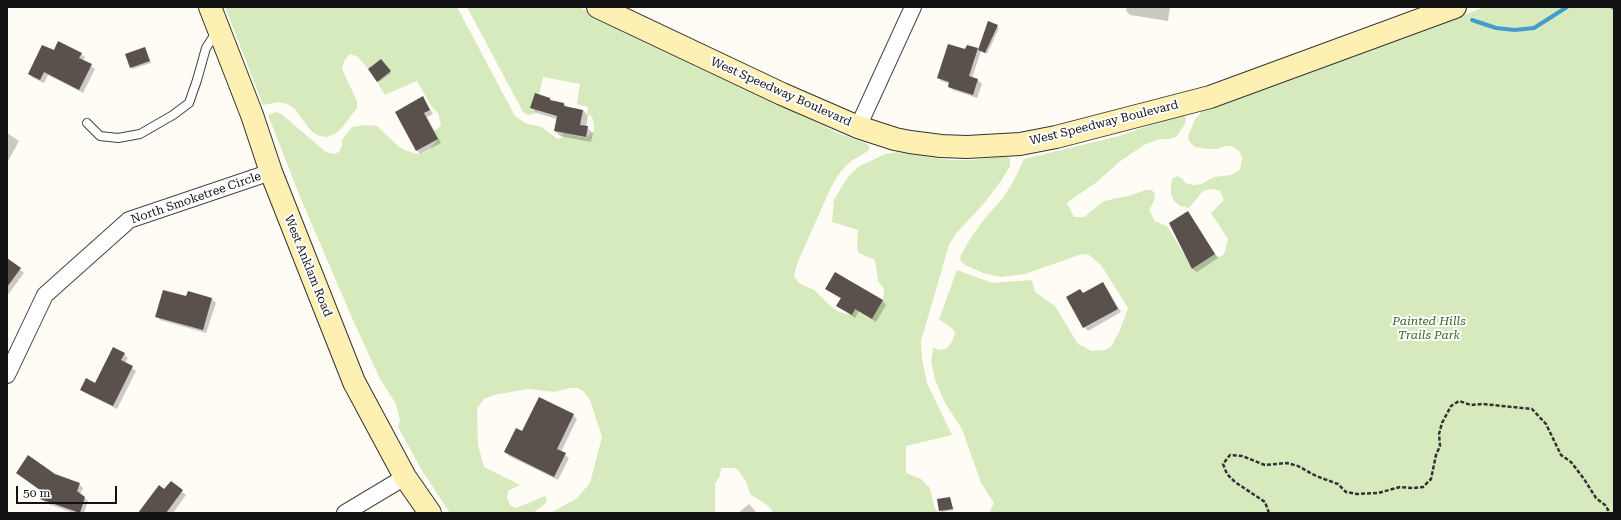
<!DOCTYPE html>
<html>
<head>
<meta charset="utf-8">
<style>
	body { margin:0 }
	#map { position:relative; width:1621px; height:520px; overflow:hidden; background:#fffcf5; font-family:"Roboto Serif",serif }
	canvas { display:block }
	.frame { position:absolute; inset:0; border:8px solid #111; pointer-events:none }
	.scale { position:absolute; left:16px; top:486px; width:101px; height:18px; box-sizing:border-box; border:2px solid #111; border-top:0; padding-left:5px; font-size:12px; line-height:14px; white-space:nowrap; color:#111; -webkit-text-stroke:3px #fff; paint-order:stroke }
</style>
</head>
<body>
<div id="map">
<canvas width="1621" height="520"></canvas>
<div class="frame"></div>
<div class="scale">50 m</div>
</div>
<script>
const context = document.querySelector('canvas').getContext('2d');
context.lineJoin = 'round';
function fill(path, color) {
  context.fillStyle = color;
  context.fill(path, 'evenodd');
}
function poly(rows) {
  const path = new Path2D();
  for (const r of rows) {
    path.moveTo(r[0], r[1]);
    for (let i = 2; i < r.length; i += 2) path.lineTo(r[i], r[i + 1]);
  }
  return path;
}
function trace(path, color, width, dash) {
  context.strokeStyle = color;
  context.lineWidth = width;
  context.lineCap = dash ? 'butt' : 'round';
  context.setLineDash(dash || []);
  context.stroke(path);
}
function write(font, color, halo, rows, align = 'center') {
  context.font = font + ' "Roboto Serif",serif';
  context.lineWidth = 4;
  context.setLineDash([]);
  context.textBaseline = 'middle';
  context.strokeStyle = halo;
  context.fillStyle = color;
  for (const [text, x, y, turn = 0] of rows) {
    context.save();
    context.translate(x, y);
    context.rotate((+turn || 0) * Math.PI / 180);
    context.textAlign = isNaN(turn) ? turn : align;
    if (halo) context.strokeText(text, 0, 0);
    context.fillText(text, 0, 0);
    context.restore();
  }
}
fill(poly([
	[225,7,457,7,515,116,525,123,542,127,556,138,559,139,562,137,563,133,586,138,594,131,594,124,592,117,587,114,588,107,577,104,580,84,543,77,539,96,535,95,532,109,538,111,535,114,528,115,523,112,467,7,579,7,840,134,865,143,870,146,868,151,851,161,841,171,831,187,797,264,794,276,799,283,814,290,833,308,839,312,851,315,855,309,873,318,883,300,884,289,878,281,875,260,859,253,857,248,858,230,832,222,834,200,842,186,848,177,858,167,885,154,897,152,950,160,972,160,1005,156,1010,158,1010,166,1001,181,985,202,955,235,949,245,921,341,922,358,927,383,952,435,906,446,906,473,921,479,930,488,934,506,938,513,772,513,772,510,767,505,750,494,746,481,737,469,734,468,723,468,721,469,720,476,715,484,715,513,550,513,576,499,590,483,602,437,590,400,584,392,578,388,570,388,555,392,528,389,494,395,484,399,477,409,478,445,484,467,520,485,508,491,507,498,510,505,516,508,545,496,547,500,546,503,533,513,450,513,421,469,398,427,400,420,396,404,380,379,352,318,298,192,268,115,275,112,280,113,326,152,334,154,339,152,342,145,342,140,352,127,366,125,377,126,398,146,407,151,418,154,423,153,429,150,438,139,434,131,441,126,438,113,432,107,417,81,385,95,377,82,391,71,381,59,368,69,358,57,350,54,344,61,342,69,357,101,357,108,341,129,335,134,327,137,319,136,312,132,294,108,287,104,279,102,263,105],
	[1484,7,1614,7,1614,513,989,513,994,503,981,483,962,429,945,403,935,380,931,362,933,348,940,350,947,348,951,343,955,334,953,329,939,319,957,270,992,283,1032,280,1035,292,1055,306,1078,344,1092,351,1105,350,1111,347,1120,330,1128,308,1101,265,1089,255,1082,254,1025,274,1001,277,983,273,965,265,960,260,961,255,970,239,985,218,1003,198,1014,180,1024,159,1119,136,1180,115,1184,115,1186,120,1185,124,1176,137,1169,139,1160,139,1144,145,1119,162,1097,182,1069,201,1067,203,1074,217,1084,217,1104,201,1132,195,1145,190,1152,190,1155,194,1154,201,1149,210,1155,221,1167,226,1193,269,1215,254,1218,257,1222,256,1225,252,1228,239,1211,213,1224,200,1220,191,1214,189,1203,191,1189,208,1180,206,1174,201,1171,194,1171,184,1172,179,1177,176,1183,179,1185,183,1193,185,1201,184,1214,177,1231,175,1240,170,1242,159,1240,152,1232,146,1225,146,1217,149,1207,149,1195,147,1189,141,1188,136,1195,119,1204,109,1431,28]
]), '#d7eabe');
fill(poly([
	[1127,7,1170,7,1168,21,1130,15,1126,11],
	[989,23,999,28,987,54,981,51,972,78,978,80,982,84,977,98,953,90,949,87,950,84,941,81,938,77,966,51,977,49,978,51],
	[145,48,151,63,132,69,131,67],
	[81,54,85,57,83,61,95,69,83,93,48,75,44,83,33,78,29,74],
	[383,62,391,73,379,82,378,81],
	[423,98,433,114,427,117,441,143,420,154,417,150],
	[550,99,552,101,564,104,568,107,583,110,588,116,586,127,593,133,591,142,560,136,555,131,557,119,537,113,532,108],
	[7,133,19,141,7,163],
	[1188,213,1218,258,1197,272,1193,269,1170,223],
	[7,259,24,273,7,296],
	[835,273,883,301,886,305,876,322,859,311,855,318,837,306,841,299,826,289],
	[1103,283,1106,287,1121,312,1088,331,1084,327,1080,290,1084,294],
	[189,292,212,299,216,303,206,333,160,320,157,316,187,297],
	[124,354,128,358,125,363,136,371,117,409,85,393,81,389,96,384],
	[573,415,577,419,561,452,569,458,558,480,509,456,506,452],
	[17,473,54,475,79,484,83,488,80,494,88,501,84,513,74,513,45,503,41,499,43,493],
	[171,483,186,495,173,513,139,513],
	[950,498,954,510,942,512,940,510],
	[749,504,757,513,738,513]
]), '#0003');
trace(poly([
	[1612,7,1614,8],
	[1472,20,1496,28,1515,30,1534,28,1567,7]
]), '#439ccb', 4);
fill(poly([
	[988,21,998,25,985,53,978,50],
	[58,41,82,53,79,58,92,64,79,90,44,72,40,80,28,74,42,45,54,50],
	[948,44,965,49,967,45,978,48,969,76,978,79,973,95,948,87,949,82,937,78],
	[145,47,150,61,130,68,125,54],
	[381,59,391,71,377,82,368,69],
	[535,93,550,98,550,100,564,103,564,106,583,110,580,125,588,126,586,137,554,131,557,116,530,108],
	[423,96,430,110,424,113,438,139,416,151,395,112],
	[1188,211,1215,254,1192,269,1169,223],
	[7,258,21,268,7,287],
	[835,272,883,300,872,319,855,309,852,315,836,306,841,298,825,289],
	[1103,282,1118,309,1083,328,1066,297,1080,289,1083,293],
	[163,290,186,296,188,291,212,298,203,330,155,317],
	[113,347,125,353,121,360,133,366,113,406,80,390,86,378,95,383],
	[539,397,574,414,557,449,566,453,554,477,504,452,516,428,522,431],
	[28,455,55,474,80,483,77,491,85,497,80,513,40,499,43,492,16,473],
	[171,481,183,490,166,513,138,513,159,485,164,489],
	[950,497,953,509,939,511,937,499]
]), '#5a514d');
const lane = poly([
	[87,123,100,136,118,138,140,134,173,115,189,103,197,80,206,48,217,31]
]);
const street = poly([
	[858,127,913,7],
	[7,375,45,295,129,220,271,172],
	[345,513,405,477]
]);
const secondary = poly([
	[210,7,252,115,271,172,354,382,405,477,430,513],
	[598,7,782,94,858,127,895,139,910,142,941,146,967,147,1020,144,1056,137,1210,97,1455,7]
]);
trace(lane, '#444', 10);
trace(street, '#444', 18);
trace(secondary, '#333', 24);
trace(poly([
	[1269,513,1265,502,1235,482,1227,474,1223,464,1230,455,1242,456,1265,465,1287,463,1298,466,1316,476,1338,484,1346,492,1357,494,1378,493,1400,487,1413,488,1423,487,1431,479,1436,455,1440,446,1439,434,1442,423,1451,406,1459,401,1471,405,1483,404,1532,409,1546,424,1561,455,1571,462,1584,479,1596,498,1605,505,1610,513]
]), '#333', 2.5, [4, 2]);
trace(lane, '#fff', 8);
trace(street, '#fff', 16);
trace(secondary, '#fdf0b2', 22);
write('12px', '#111', '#fff', [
	["West Speedway Boulevard",781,92,24],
	["West Speedway Boulevard",1104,123,-14],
	["North Smoketree Circle",196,198,-19],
	["West Anklam Road",308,266,68]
]);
write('italic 12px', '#346921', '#fff', [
	["Painted Hills",1429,321],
	["Trails Park",1429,335]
]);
</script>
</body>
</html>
